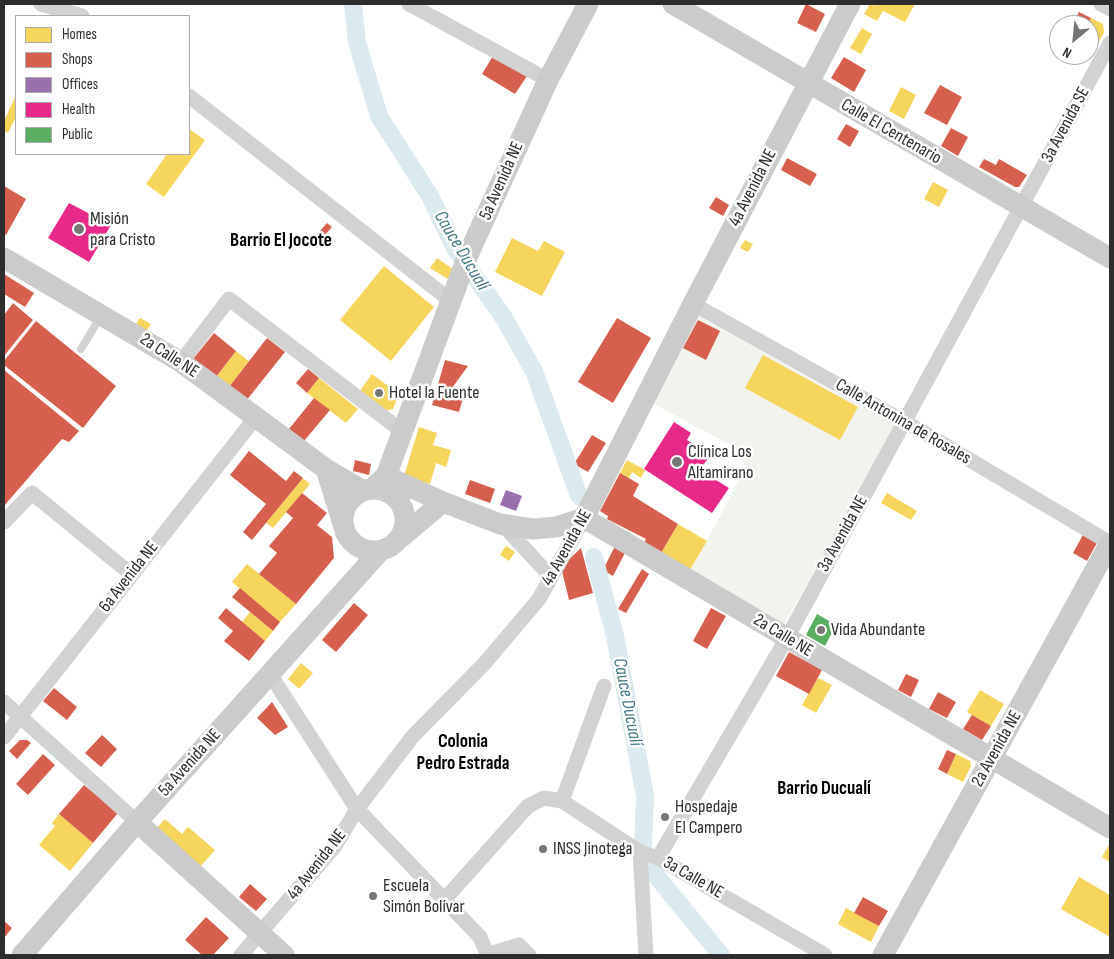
<!DOCTYPE html>
<html>
<head>
<meta charset="utf-8">
<style>
	body { margin:0 }
	#map { position:relative; width:1114px; height:959px; overflow:hidden; background:#fff; font-family:"Sofia Sans Condensed",sans-serif }
	canvas { display:block }
	.frame { position:absolute; inset:0; border:5px solid #2d2d2d; pointer-events:none }
	.legend { position:absolute; left:15px; top:15px; width:175px; height:140px; box-sizing:border-box; background:#fff; border:1px solid #ababab; margin:0; padding:6px 9px; list-style:none; font-size:15px; color:#2d2d2d }
	.legend li { display:flex; align-items:center; gap:10px; height:25px }
	.legend b { width:25px; border:1px solid #ababab }
	.north { position:absolute; left:1049px; top:15px; width:50px; height:50px; box-sizing:border-box; background:#fff; border:1px solid #ababab; border-radius:50%; rotate:208deg; font-size:14px; font-weight:700; line-height:20px; text-align:center; color:#2d2d2d }
	.north::after { content:''; display:block; margin:auto; width:18px; height:22px; background:#767676; clip-path:polygon(50% 0,100% 100%,50% 72%,0 100%) }
</style>
</head>
<body>
<div id="map">
<canvas width="1114" height="959"></canvas>
<div class="frame"></div>
<ul class="legend">
<li><b style="height:14px;background:#f6d55c"></b>Homes</li>
<li><b style="height:14px;background:#d6604d"></b>Shops</li>
<li><b style="height:14px;background:#9970ab"></b>Offices</li>
<li><b style="height:14px;background:#e7298a"></b>Health</li>
<li><b style="height:14px;background:#5aae61"></b>Public</li>
</ul>
<div class="north">N</div>
</div>
<script>
const context = document.querySelector('canvas').getContext('2d');
context.lineJoin = 'round';
function fill(path, color) {
  context.fillStyle = color;
  context.fill(path, 'evenodd');
}
function poly(rows) {
  const path = new Path2D();
  for (const r of rows) {
    if (r.length === 3) {
      path.moveTo(r[0] + r[2], r[1]);
      path.arc(r[0], r[1], r[2], 0, 2 * Math.PI);
      continue;
    }
    path.moveTo(r[0], r[1]);
    for (let i = 2; i < r.length; i += 2) path.lineTo(r[i], r[i + 1]);
  }
  return path;
}
function trace(path, color, width, dash) {
  context.strokeStyle = color;
  context.lineWidth = width;
  context.lineCap = dash ? 'butt' : 'round';
  context.setLineDash(dash || []);
  context.stroke(path);
}
function write(font, color, halo, rows, align = 'center') {
  context.font = font + ' "Sofia Sans Condensed",sans-serif';
  context.lineWidth = 5;
  context.setLineDash([]);
  context.textBaseline = 'middle';
  context.strokeStyle = halo;
  context.fillStyle = color;
  for (const [text, x, y, turn = 0] of rows) {
    context.save();
    context.translate(x, y);
    context.rotate((+turn || 0) * Math.PI / 180);
    context.textAlign = isNaN(turn) ? turn : align;
    if (halo) context.strokeText(text, 0, 0);
    context.fillText(text, 0, 0);
    context.restore();
  }
}
fill(poly([
	[694,314,896,426,784,625,690,572,746,467,734,447,648,401]
]), '#f1f3ec');
fill(poly([
	[870,4,875,6,876,4,915,4,905,22,883,11,877,21,864,14],
	[1091,18,1103,24,1104,32,1099,42,1089,36,1087,25],
	[862,28,872,34,861,54,850,48],
	[901,87,916,95,904,119,889,111],
	[16,95,16,117,8,133,4,131,4,121],
	[189,129,205,140,164,197,146,184,167,154,189,154],
	[933,182,948,190,939,207,924,199],
	[512,238,538,251,544,241,565,252,542,296,495,272],
	[745,240,753,244,748,252,740,248],
	[437,258,454,270,448,279,430,268],
	[384,266,434,307,391,361,340,320],
	[140,318,151,324,145,333,135,326],
	[236,351,249,361,229,387,216,377],
	[763,355,858,407,840,440,745,388],
	[372,374,399,394,393,409,385,411,359,392],
	[319,378,358,409,346,423,307,393],
	[419,427,437,433,433,445,451,450,446,467,436,463,430,484,404,476],
	[627,460,645,470,641,478,632,472,629,478,620,473],
	[303,478,310,484,273,528,266,523],
	[887,493,917,511,911,520,881,503],
	[678,524,707,541,690,570,661,553],
	[506,546,515,552,509,561,500,555],
	[247,564,296,604,280,622,232,582],
	[250,612,273,631,265,641,242,622],
	[301,663,313,673,299,689,288,679],
	[818,678,832,685,816,713,802,705],
	[980,690,1004,704,991,726,967,712],
	[956,754,970,761,971,766,963,782,947,774],
	[59,814,93,843,70,871,39,845,55,826,52,823],
	[165,819,182,834,188,827,215,850,199,868,155,830],
	[1110,843,1110,862,1102,857],
	[1079,877,1110,895,1110,937,1061,909],
	[846,908,879,926,871,942,838,924]
]), '#f6d55c');
fill(poly([
	[806,4,825,14,816,32,797,23],
	[1079,12,1091,18,1087,25,1072,25],
	[493,56,527,76,515,94,482,74],
	[844,57,866,70,854,92,831,78],
	[940,85,962,97,947,125,924,113],
	[846,124,859,131,850,147,837,139],
	[951,128,968,137,958,156,941,146],
	[787,158,817,174,810,186,781,170],
	[984,159,996,165,999,159,1027,175,1019,187,1015,187,979,167],
	[4,186,26,199,6,235,4,234],
	[716,197,729,205,723,216,709,208],
	[327,223,332,227,318,243,313,239],
	[4,274,34,293,25,307,4,294],
	[13,303,33,320,4,356,4,315],
	[617,318,651,338,613,403,578,382],
	[698,320,720,331,706,360,683,348],
	[36,321,116,386,83,428,4,365,4,361],
	[214,333,236,351,216,377,193,359],
	[267,338,285,352,246,401,229,387],
	[445,360,468,366,452,388,465,391,459,412,432,405],
	[308,369,319,378,307,393,296,383],
	[4,370,79,431,69,442,62,439,4,506],
	[314,398,330,410,304,441,289,429],
	[592,435,606,443,588,472,574,464],
	[249,451,286,481,294,471,303,478,252,540,243,532,266,504,230,475],
	[355,460,371,464,369,475,353,471],
	[620,473,639,484,633,496,678,524,661,553,644,543,646,539,607,519,608,516,600,511],
	[470,480,495,489,490,503,465,494],
	[302,493,327,513,317,525,332,537,334,558,296,604,259,574,277,553,269,546,293,518,286,512],
	[1084,533,1098,541,1087,561,1073,553],
	[615,546,626,551,613,576,603,570],
	[581,548,593,593,569,600,561,567],
	[642,569,649,574,626,613,618,609],
	[240,588,280,622,273,631,232,597],
	[354,603,368,615,336,652,322,640],
	[226,608,265,641,249,661,224,641,233,631,218,618],
	[711,608,726,616,707,649,693,641],
	[789,652,822,670,809,694,776,676],
	[906,674,919,680,911,697,898,690],
	[54,688,77,707,67,720,43,701],
	[938,692,956,702,947,718,929,709],
	[272,702,288,727,275,735,257,718],
	[972,715,991,726,982,740,963,729],
	[102,735,117,749,101,767,85,753],
	[20,740,27,740,31,743,17,759,9,751],
	[947,750,956,754,947,774,938,769],
	[43,754,55,765,28,795,16,784],
	[84,785,118,813,93,843,59,814],
	[250,884,267,899,256,911,239,897],
	[863,897,888,911,879,926,854,913],
	[206,917,229,938,213,955,202,955,185,940],
	[4,921,12,928,4,938]
]), '#d6604d');
fill(poly([
	[506,490,522,496,516,511,500,505]
]), '#9970ab');
fill(poly([
	[69,203,111,225,89,262,48,238],
	[674,422,691,433,687,440,710,455,700,470,729,488,712,513,644,469]
]), '#e7298a');
fill(poly([
	[817,614,836,625,825,646,806,635]
]), '#5aae61');
trace(poly([
	[353,4,357,42,379,116,430,196,455,248,504,318,534,371,579,496],
	[594,557,615,636,645,796,643,849],
	[647,860,658,878,721,955]
]), '#daeaef', 18);
trace(poly([
	[81,349,101,316]
]), '#d2d2d2', 8);
trace(poly([
	[41,4,82,16],
	[409,4,548,80],
	[1101,4,1110,9],
	[189,96,451,301],
	[693,304,921,431,1110,543],
	[181,362,229,299,403,432],
	[4,522,32,493,131,574],
	[502,524,551,577],
	[270,674,357,809,480,937,487,954],
	[4,702,137,822],
	[4,737,256,417],
	[562,801,604,686],
	[640,852,646,955],
	[658,858,787,638,1110,43],
	[445,899,528,806,544,798,562,801,640,852,658,858,825,955],
	[241,955,335,846,357,809,413,736,484,664,539,599,584,518],
	[486,955,519,945,529,955]
]), '#d2d2d2', 15);
trace(poly([
	[673,4,1110,258],
	[4,258,181,362,326,469,362,490],
	[326,469,343,524],
	[386,476,443,502,500,524,533,529,556,527,584,518,1110,828],
	[373,488,386,476,468,255,548,80,588,4],
	[374,520,31],
	[584,518,696,298,850,4],
	[399,539,443,502],
	[137,822,284,955],
	[22,955,137,822,381,550],
	[883,955,1110,543]
]), '#cbcbcb', 21);
for (const [x, y, r, color] of [
	[79,229,6,"#767676"],
	[379,393,5,"#767676"],
	[677,462,6,"#767676"],
	[821,630,5,"#767676"],
	[665,817,5,"#767676"],
	[543,849,5,"#767676"],
	[373,896,5,"#767676"]
]) {
  const dot = new Path2D();
  dot.arc(x, y, r, 0, 2 * Math.PI);
  context.fillStyle = color;
  context.fill(dot);
  trace(dot, '#fff', 2);
}
write('18px', '#2d2d2d', '#fff', [
	["3a Avenida SE",1066,125,-62],
	["Calle El Centenario",891,132,30],
	["5a Avenida NE",502,181,-66],
	["4a Avenida NE",753,188,-63],
	["2a Calle NE",169,356,33],
	["Calle Antonina de Rosales",903,422,30],
	["3a Avenida NE",843,534,-61],
	["4a Avenida NE",567,548,-61],
	["6a Avenida NE",129,577,-52],
	["2a Calle NE",783,636,31],
	["2a Avenida NE",997,749,-61],
	["5a Avenida NE",190,763,-48],
	["4a Avenida NE",317,865,-52],
	["3a Calle NE",693,878,30]
]);
write('18px', '#2d2d2d', '#fff', [
	["Misión",90,219],
	["para Cristo",90,240],
	["Hotel la Fuente",389,393],
	["Clínica Los",688,452],
	["Altamirano",688,473],
	["Vida Abundante",831,630],
	["Hospedaje",675,807],
	["El Campero",675,828],
	["INSS Jinotega",553,849],
	["Escuela",383,886],
	["Simón Bolívar",383,907]
], 'left');
write('bold 19px', '#000', '#fff', [
	["Barrio El Jocote",281,241],
	["Colonia",463,742],
	["Pedro Estrada",463,764],
	["Barrio Ducualí",824,789]
]);
write('italic 19px', '#437888', '#fff', [
	["Cauce Ducualí",461,251,59],
	["Cauce Ducualí",627,702,79]
]);
</script>
</body>
</html>
